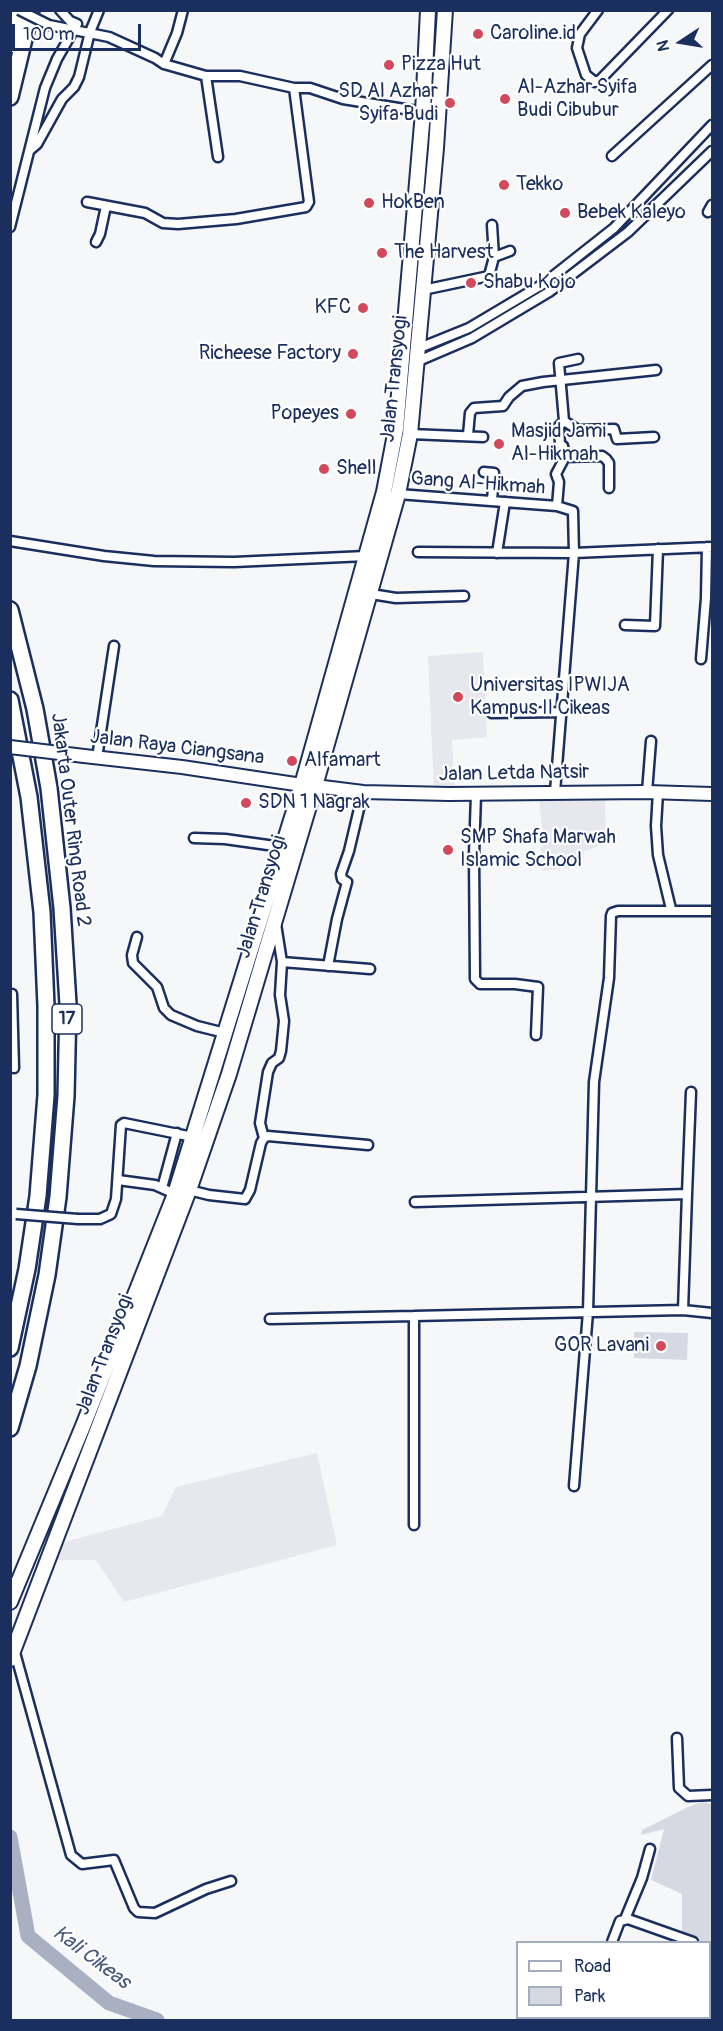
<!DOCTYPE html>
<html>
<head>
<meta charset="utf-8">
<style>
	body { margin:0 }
	#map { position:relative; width:723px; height:2031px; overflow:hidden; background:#f6f7f9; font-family:Pangolin,sans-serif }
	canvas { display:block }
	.frame { position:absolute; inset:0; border:12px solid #1b2f5e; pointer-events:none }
	.legend { position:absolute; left:516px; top:1941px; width:195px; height:78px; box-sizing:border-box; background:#fff; border:2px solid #a4acbf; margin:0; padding:8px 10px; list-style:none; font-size:18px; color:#1b2f5e }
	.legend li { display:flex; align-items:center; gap:12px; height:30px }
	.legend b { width:30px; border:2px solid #a4acbf }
	.north { position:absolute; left:651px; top:12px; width:60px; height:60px; -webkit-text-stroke:4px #fff; paint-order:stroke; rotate:258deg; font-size:16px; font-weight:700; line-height:24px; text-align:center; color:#1b2f5e }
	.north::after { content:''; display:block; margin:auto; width:21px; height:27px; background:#1b2f5e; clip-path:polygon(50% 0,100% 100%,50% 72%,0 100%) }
	.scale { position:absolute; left:12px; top:24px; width:129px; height:27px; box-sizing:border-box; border:3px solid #1b2f5e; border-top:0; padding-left:8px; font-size:18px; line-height:21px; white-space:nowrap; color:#1b2f5e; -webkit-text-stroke:4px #fff; paint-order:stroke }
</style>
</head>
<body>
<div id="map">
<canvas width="723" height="2031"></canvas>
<div class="frame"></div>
<ul class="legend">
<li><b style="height:8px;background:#fff"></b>Road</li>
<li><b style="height:16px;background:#d6d9e2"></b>Park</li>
</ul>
<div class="north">N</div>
<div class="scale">100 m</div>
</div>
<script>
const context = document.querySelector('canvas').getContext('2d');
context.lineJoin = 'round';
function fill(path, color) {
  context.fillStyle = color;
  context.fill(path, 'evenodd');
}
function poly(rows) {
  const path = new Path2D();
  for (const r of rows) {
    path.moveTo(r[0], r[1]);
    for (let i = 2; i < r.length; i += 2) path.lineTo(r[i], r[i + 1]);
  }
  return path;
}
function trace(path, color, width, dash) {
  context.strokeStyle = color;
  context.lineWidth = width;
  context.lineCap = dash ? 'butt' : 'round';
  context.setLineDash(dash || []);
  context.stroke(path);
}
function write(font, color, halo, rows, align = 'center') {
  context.font = font + ' Pangolin,sans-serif';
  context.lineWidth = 4.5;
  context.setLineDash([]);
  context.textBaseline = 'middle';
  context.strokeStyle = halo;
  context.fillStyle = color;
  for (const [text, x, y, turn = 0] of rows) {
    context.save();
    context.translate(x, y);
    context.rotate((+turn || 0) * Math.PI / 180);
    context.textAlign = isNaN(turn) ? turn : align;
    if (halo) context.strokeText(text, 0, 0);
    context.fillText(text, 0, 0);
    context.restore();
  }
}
fill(poly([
	[483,652,487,737,452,740,455,791,434,791,428,656],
	[605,799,606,844,584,851,583,866,542,871,541,847,544,846,539,801],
	[317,1453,337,1545,124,1602,96,1560,52,1560,60,1543,162,1516,176,1487]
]), '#e6e8ee');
fill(poly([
	[634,1332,688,1333,687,1360,634,1358],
	[702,1802,712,1804,712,1951,710,1950,710,1942,682,1942,682,1894,651,1880,664,1829,641,1835,642,1830,688,1807]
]), '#d6d9e2');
trace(poly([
	[10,1837,28,1936,109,2003,157,2020]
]), '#a9b0c1', 15);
const minor = poly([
	[598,10,580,34,577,48,586,75,595,82,600,80,668,10],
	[49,25,109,37,155,58,164,64,206,76,240,76,294,88,310,88,343,99,423,112],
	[164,64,177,33,183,10],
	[206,76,218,157],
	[30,150,37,144,62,99,74,87,79,77,90,32,99,10],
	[612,156,712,65],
	[87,202,145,213,163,223,178,224,236,219,306,207,309,202,294,88],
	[708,212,712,205],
	[10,227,45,88,57,59,77,24,70,21,60,10],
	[96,242,100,234,106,206],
	[494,257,510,251],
	[423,290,489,276,494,257,492,225],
	[417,349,469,328,543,284,614,228,712,125],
	[416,362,472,338,549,292,628,232,712,151],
	[564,421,578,430,614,429,617,439,654,437],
	[410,434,483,437],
	[468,435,470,413,474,408,503,406,509,397,522,386,543,382,656,370],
	[565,457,602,456,606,459,609,463,609,488],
	[484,472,494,473,492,501],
	[398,494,557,506,573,511,574,553,555,792],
	[557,506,559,482,556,474,565,457,563,446,560,444,559,426,564,421,559,363,578,359],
	[10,541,104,556,154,561,234,562,366,556],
	[418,552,574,553,712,547],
	[497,553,505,502],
	[371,594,396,598,464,596],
	[625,625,655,626,658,549],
	[701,659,706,598,707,547],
	[492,713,561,712],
	[97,758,114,646],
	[647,792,651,741],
	[658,792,656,826,658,855,671,909],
	[476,794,474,855,475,979,480,984,515,984,538,987,536,1035],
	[194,838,225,839,282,847],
	[276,924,282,962],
	[137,937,132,955,133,963,157,987,164,1008,171,1015,197,1026,225,1033],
	[328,966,337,919,347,882,342,879,341,874,349,851,363,792],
	[10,994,12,994,14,1068],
	[264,1138,260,1123,268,1072,272,1063,279,1058,281,1051,284,1021,280,995,282,962,370,969],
	[118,1180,155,1185,175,1194],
	[162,1188,177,1133],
	[189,1190,209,1195,245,1199,250,1190,261,1143,264,1138,268,1136,368,1145],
	[687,1194,691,1092],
	[415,1202,687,1194,683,1310],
	[78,1219,100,1219,111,1214,116,1199,121,1125,124,1123,193,1137],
	[270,1319,414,1316],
	[574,1486,588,1312,594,1082,609,978,611,916,612,913,618,911,712,911],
	[414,1525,414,1316,683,1310,712,1313],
	[14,1649,71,1855,82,1864,114,1860,134,1908,138,1912,155,1913,206,1889,231,1881],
	[677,1738,679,1788,688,1796,712,1795],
	[625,1919,642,1878,650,1849],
	[612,1942,620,1921,628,1919,693,1942],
	[710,1949,712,1950],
	[710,2004,712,1997],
	[581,2020,582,2018],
	[702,2020,704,2018]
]);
const secondary = poly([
	[84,756,182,767,302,785],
	[315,786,363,792,449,794,647,792,712,794]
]);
const trunk = poly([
	[10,1602,83,1426,175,1194,302,785,384,492,396,429,423,112,428,10],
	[10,1659,189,1190,229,1074,315,786,398,494,410,434,436,148,445,10]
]);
const motorway = poly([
	[10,45,19,10],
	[10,97,31,10],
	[10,610,35,709,49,788,62,908,68,1004,66,1096,58,1197,47,1275,28,1366,10,1428],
	[10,700,29,797,42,912,46,1006,46,1095,38,1196,27,1269,10,1348]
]);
trace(minor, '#1b2f5e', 13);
trace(secondary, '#1b2f5e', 16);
trace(trunk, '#1b2f5e', 18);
trace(motorway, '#1b2f5e', 20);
trace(minor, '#fff', 8);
trace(secondary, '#fff', 12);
trace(trunk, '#fff', 14);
trace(motorway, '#fff', 15);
const minorBridge = poly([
	[19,10,49,25],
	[16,1214,78,1219]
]);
const secondaryBridge = poly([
	[10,747,84,756]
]);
trace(minorBridge, '#1b2f5e', 13, []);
trace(secondaryBridge, '#1b2f5e', 16, []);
trace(minorBridge, '#fff', 8);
trace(secondaryBridge, '#fff', 12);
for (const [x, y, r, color] of [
	[478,34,6,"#d1495b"],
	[389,65,6,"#d1495b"],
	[505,99,6,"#d1495b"],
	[450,103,6,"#d1495b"],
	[504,185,6,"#d1495b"],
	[369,203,6,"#d1495b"],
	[565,213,6,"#d1495b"],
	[382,253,6,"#d1495b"],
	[471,283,6,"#d1495b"],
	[363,308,6,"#d1495b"],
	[353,354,6,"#d1495b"],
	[351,414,6,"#d1495b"],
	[499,444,6,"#d1495b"],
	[324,469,6,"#d1495b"],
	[458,697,6,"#d1495b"],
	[292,761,6,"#d1495b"],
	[246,803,6,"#d1495b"],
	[448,850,6,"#d1495b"],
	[661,1346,6,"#d1495b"]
]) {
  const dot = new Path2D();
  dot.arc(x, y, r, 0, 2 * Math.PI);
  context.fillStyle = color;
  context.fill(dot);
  trace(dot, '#fff', 2);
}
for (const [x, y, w] of [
	[67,1019,30]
]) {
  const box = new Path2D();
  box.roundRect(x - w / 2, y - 15, w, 30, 4.5);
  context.fillStyle = '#fff';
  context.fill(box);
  trace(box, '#1b2f5e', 1.5);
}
write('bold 18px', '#1b2f5e', null, [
	["17",67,1019]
]);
write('20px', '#1b2f5e', '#fff', [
	["Caroline.id",490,34],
	["Pizza Hut",401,65],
	["Al-Azhar Syifa",517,88],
	["Budi Cibubur",517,111],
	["SD Al Azhar",438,92,"right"],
	["Syifa Budi",438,115,"right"],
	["Tekko",516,185],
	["HokBen",381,203],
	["Bebek Kaleyo",577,213],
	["The Harvest",394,253],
	["Shabu Kojo",483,283],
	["KFC",351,308,"right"],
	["Richeese Factory",341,354,"right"],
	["Popeyes",339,414,"right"],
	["Masjid Jami",511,432],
	["Al-Hikmah",511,455],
	["Shell",336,469],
	["Universitas IPWIJA",470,686],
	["Kampus II Cikeas",470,709],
	["Alfamart",304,761],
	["SDN 1 Nagrak",258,803],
	["SMP Shafa Marwah",460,838],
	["Islamic School",460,861],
	["GOR Lavani",649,1346,"right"]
], 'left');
write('20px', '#1b2f5e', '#fff', [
	["Jalan Transyogi",395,379,-84],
	["Gang Al-Hikmah",478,484,4],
	["Jalan Raya Ciangsana",177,748,7],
	["Jalan Letda Natsir",514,774,-1],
	["Jakarta Outer Ring Road 2",70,820,83],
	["Jalan Transyogi",262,897,-73],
	["Jalan Transyogi",105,1355,-69]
]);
write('italic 21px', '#4d5c81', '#fff', [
	["Kali Cikeas",91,1958,37]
]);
</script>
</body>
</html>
